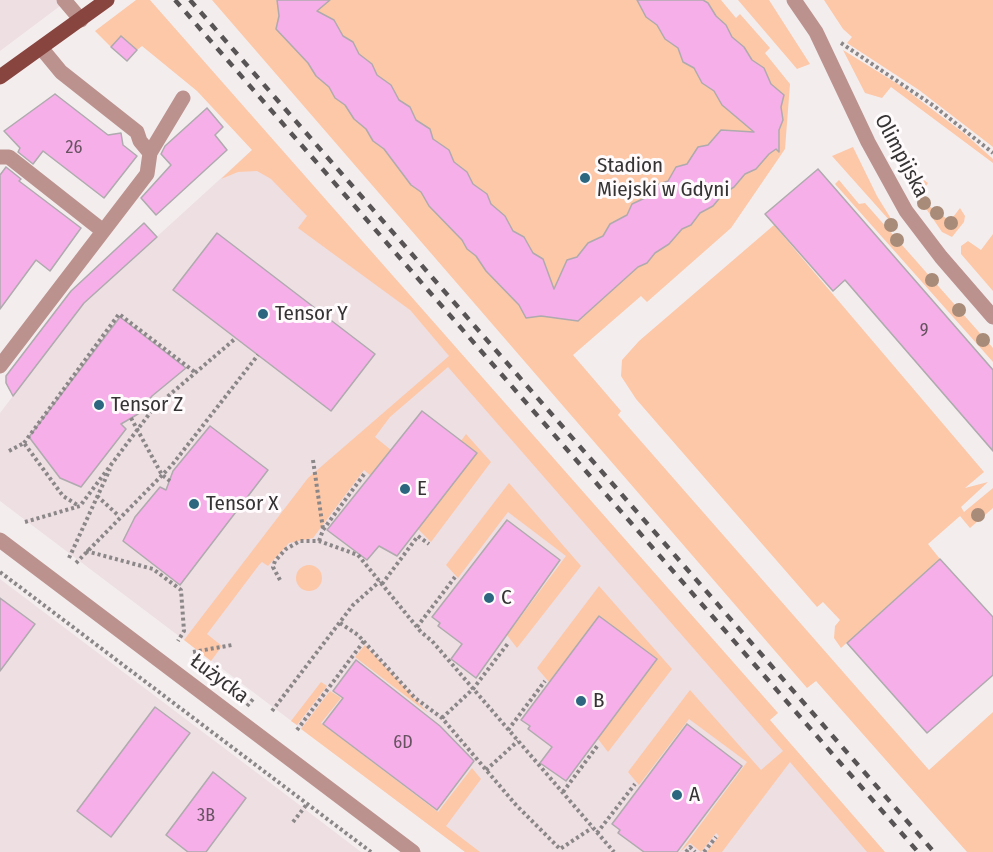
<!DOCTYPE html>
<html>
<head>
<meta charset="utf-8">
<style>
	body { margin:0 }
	canvas { display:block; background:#f3edee }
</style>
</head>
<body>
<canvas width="993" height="852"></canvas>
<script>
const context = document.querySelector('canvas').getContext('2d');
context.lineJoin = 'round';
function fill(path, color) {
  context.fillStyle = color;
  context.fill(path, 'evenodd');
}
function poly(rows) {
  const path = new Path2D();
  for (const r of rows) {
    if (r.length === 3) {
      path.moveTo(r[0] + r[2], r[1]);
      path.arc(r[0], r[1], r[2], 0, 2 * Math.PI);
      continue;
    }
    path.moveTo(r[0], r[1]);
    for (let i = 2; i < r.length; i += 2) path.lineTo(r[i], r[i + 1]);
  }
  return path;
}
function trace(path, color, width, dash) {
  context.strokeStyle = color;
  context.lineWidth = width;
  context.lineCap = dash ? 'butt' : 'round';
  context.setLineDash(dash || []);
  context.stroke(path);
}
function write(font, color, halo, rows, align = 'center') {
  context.font = font + ' "Fira Sans Condensed",sans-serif';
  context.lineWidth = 6;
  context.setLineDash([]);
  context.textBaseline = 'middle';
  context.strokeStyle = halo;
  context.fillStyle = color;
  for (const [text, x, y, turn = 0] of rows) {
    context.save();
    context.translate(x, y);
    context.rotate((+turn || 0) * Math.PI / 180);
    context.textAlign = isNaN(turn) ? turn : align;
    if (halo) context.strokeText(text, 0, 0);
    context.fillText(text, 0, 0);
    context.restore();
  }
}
fill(poly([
	[0,0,68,0,0,51],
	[252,150,410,310,877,852,465,852,0,501,0,413,84,303],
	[0,579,289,797,361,852,0,852]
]), '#eedfe3');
fill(poly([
	[136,0,150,0,778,713,770,720,885,852,867,852,790,762,722,852,707,852,719,836,716,833,701,852,690,843,680,852,747,762,689,719,639,785,628,772,690,690,761,770,783,751,448,367,390,417,375,437,391,450,371,476,364,470,313,538,289,543,268,566,262,562,259,565,207,634,222,646,211,661,184,640,308,478,449,356,410,310,298,228,307,216,271,179,257,171,238,172,221,179,252,150,197,91,142,46,137,50,121,36,111,47,95,31],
	[212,0,721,0,736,18,740,14,770,48,765,53,790,84,785,149,731,228,647,302,641,296,573,355,621,411,618,415,929,770,993,712,993,852,967,852,816,681,807,688],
	[738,0,769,0,810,64,797,69],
	[824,0,993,0,993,147,919,90,847,43,852,37,843,29],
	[843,50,901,86,965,134,993,159,993,163,891,87,882,98,865,93],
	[853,147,877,196,898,230,832,156],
	[901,164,928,183,918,198,950,221,960,208,965,216,964,222,952,237,942,232,918,197],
	[839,180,859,204,865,203,993,348,993,362,835,184],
	[774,225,984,472,965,488,988,482,961,507,964,512,993,488,993,508,970,528,960,516,928,544,940,559,841,648,834,638,835,626,840,620,823,602,817,607,636,399,621,376,622,360,639,341],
	[993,234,993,291,961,254,961,246,968,241,981,250],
	[466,434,491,462,431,542,418,529,477,453,461,441],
	[509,483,581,566,517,648,507,635,566,556,508,512,458,578,446,565],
	[309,578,13],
	[599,586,672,669,608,752,598,739,657,659,599,616,549,682,537,668],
	[365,645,428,713,355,657],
	[321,682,327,686,297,725,291,721],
	[330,691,341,698,321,723,438,812,472,768,481,779,446,826,480,852,465,852,301,729]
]), '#fdc8a8');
const building = poly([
	[277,0,330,0,317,11,334,20,343,36,353,42,359,54,372,64,377,75,391,85,399,100,410,107,416,120,430,129,433,139,449,150,454,162,467,172,473,184,487,194,491,204,505,216,513,231,524,237,533,253,543,259,554,289,567,260,577,257,588,243,603,236,610,224,627,215,632,204,647,197,653,186,668,181,676,167,687,164,698,147,708,145,721,130,754,132,722,105,714,91,702,83,694,68,683,62,678,48,665,39,657,25,646,17,637,0,703,0,708,3,716,16,726,25,732,37,744,47,752,60,764,68,771,84,784,95,781,107,783,120,779,130,779,152,776,149,769,154,756,169,745,174,734,187,723,194,713,206,700,213,691,225,682,229,669,244,655,253,647,263,638,267,578,321,541,316,526,318,519,305,486,271,476,256,467,249,462,240,429,206,421,192,411,185,384,149,373,141,366,129,354,119,345,105,335,98,329,87,316,76,308,63,276,29,279,16,277,0],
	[121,36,137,50,127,61,111,47,121,36],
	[55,94,108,135,121,133,123,145,137,156,104,198,43,151,33,164,18,152,20,148,4,131,55,94],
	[207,108,223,127,215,135,227,150,156,215,141,198,171,165,161,154,165,146,207,108],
	[6,167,21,179,19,181,81,228,50,271,36,260,0,309,0,175,6,167],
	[818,169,993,370,993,451,845,280,833,291,765,214,818,169],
	[144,223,157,237,84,303,13,396,6,383,6,376,71,291,144,223],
	[217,233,375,354,331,411,173,290,217,233],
	[120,317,186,368,152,396,138,414,121,424,126,429,81,487,60,478,29,437,120,317],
	[422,411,477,453,397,556,379,546,367,560,327,530,422,411],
	[210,426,268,470,180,585,123,541,135,517,160,487,166,490,173,471,210,426],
	[507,520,560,560,476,678,451,659,462,644,438,626,440,623,432,617,507,520],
	[940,559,993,617,993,675,927,733,847,643,940,559],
	[0,598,35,624,0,671,0,598],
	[599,616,657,659,566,781,540,763,552,747,528,729,530,726,521,720,599,616],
	[356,660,440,726,474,761,437,810,323,724,343,698,333,691,356,660],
	[155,707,190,733,111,837,77,811,155,707],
	[687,724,742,766,677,852,644,852,618,833,620,830,612,824,687,724],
	[213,772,246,798,206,852,188,852,166,835,213,772]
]);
fill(building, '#f6afe8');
trace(building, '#aeaaad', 1.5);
trace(poly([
	[841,43,934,106,993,153],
	[131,418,162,475,170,481],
	[24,443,119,314,196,373],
	[9,451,24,443,63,496,79,506],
	[313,460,323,529],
	[97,496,119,516],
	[25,522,80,506,153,409,236,338],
	[319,541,323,530,365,473],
	[86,551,153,569,181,590,184,631,178,641],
	[69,558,110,469],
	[76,563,172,465,258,355],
	[0,572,371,852],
	[280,580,273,567,275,561,286,549,300,541,319,541,358,555,421,632,432,641,614,852],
	[382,584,418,536,429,544],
	[340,623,358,635,415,698,442,718,516,805,560,849,592,828],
	[417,627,455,577],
	[193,652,232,645],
	[247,706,254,698],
	[272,711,353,605,380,581],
	[442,718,473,689,509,642],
	[297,730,364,641],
	[508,730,545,681],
	[486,770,518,741],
	[563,792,598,745],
	[293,822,307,804],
	[597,833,635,784],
	[686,852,690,847,695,852],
	[704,852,716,837]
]), '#8b8788', 4, [3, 3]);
trace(poly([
	[64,0,81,20],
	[794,0,816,32,868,142,906,211,941,257,993,317],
	[42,49,61,72,137,132,140,141,150,153],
	[0,157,9,157,103,231],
	[0,366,147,174,150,153,183,98],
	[0,540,413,852]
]), '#bb928e', 15);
trace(poly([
	[0,77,107,0]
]), '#88443f', 15);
trace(poly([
	[175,0,918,852],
	[190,0,934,852]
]), '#585455', 4.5, [8, 8]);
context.fillStyle = '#a88b78';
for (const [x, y] of [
	[924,203],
	[937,213],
	[951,223],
	[891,225],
	[897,240],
	[932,280],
	[959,310],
	[983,340],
	[978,515]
]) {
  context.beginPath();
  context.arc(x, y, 7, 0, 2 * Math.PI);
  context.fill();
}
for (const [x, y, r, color] of [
	[585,178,6,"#2c667f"],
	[263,314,6,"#2c667f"],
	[99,405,6,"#2c667f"],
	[405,489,6,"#2c667f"],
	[194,504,6,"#2c667f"],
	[489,598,6,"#2c667f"],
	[581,701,6,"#2c667f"],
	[677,795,6,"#2c667f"]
]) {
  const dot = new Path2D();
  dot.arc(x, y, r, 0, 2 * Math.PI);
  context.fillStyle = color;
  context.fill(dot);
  trace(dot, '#fffbfc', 2);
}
write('18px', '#665261', null, [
	["26",74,148],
	["9",924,331],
	["6D",403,743],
	["3B",206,816]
]);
write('21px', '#363334', '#fffbfc', [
	["Olimpijska",901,156,62],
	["Łużycka",219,679,37]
]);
write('21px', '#363334', '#fffbfc', [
	["Stadion",597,166],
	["Miejski w Gdyni",597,190],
	["Tensor Y",275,314],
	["Tensor Z",111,405],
	["E",417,489],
	["Tensor X",206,504],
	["C",501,598],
	["B",593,701],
	["A",689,795]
], 'left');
</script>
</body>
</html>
